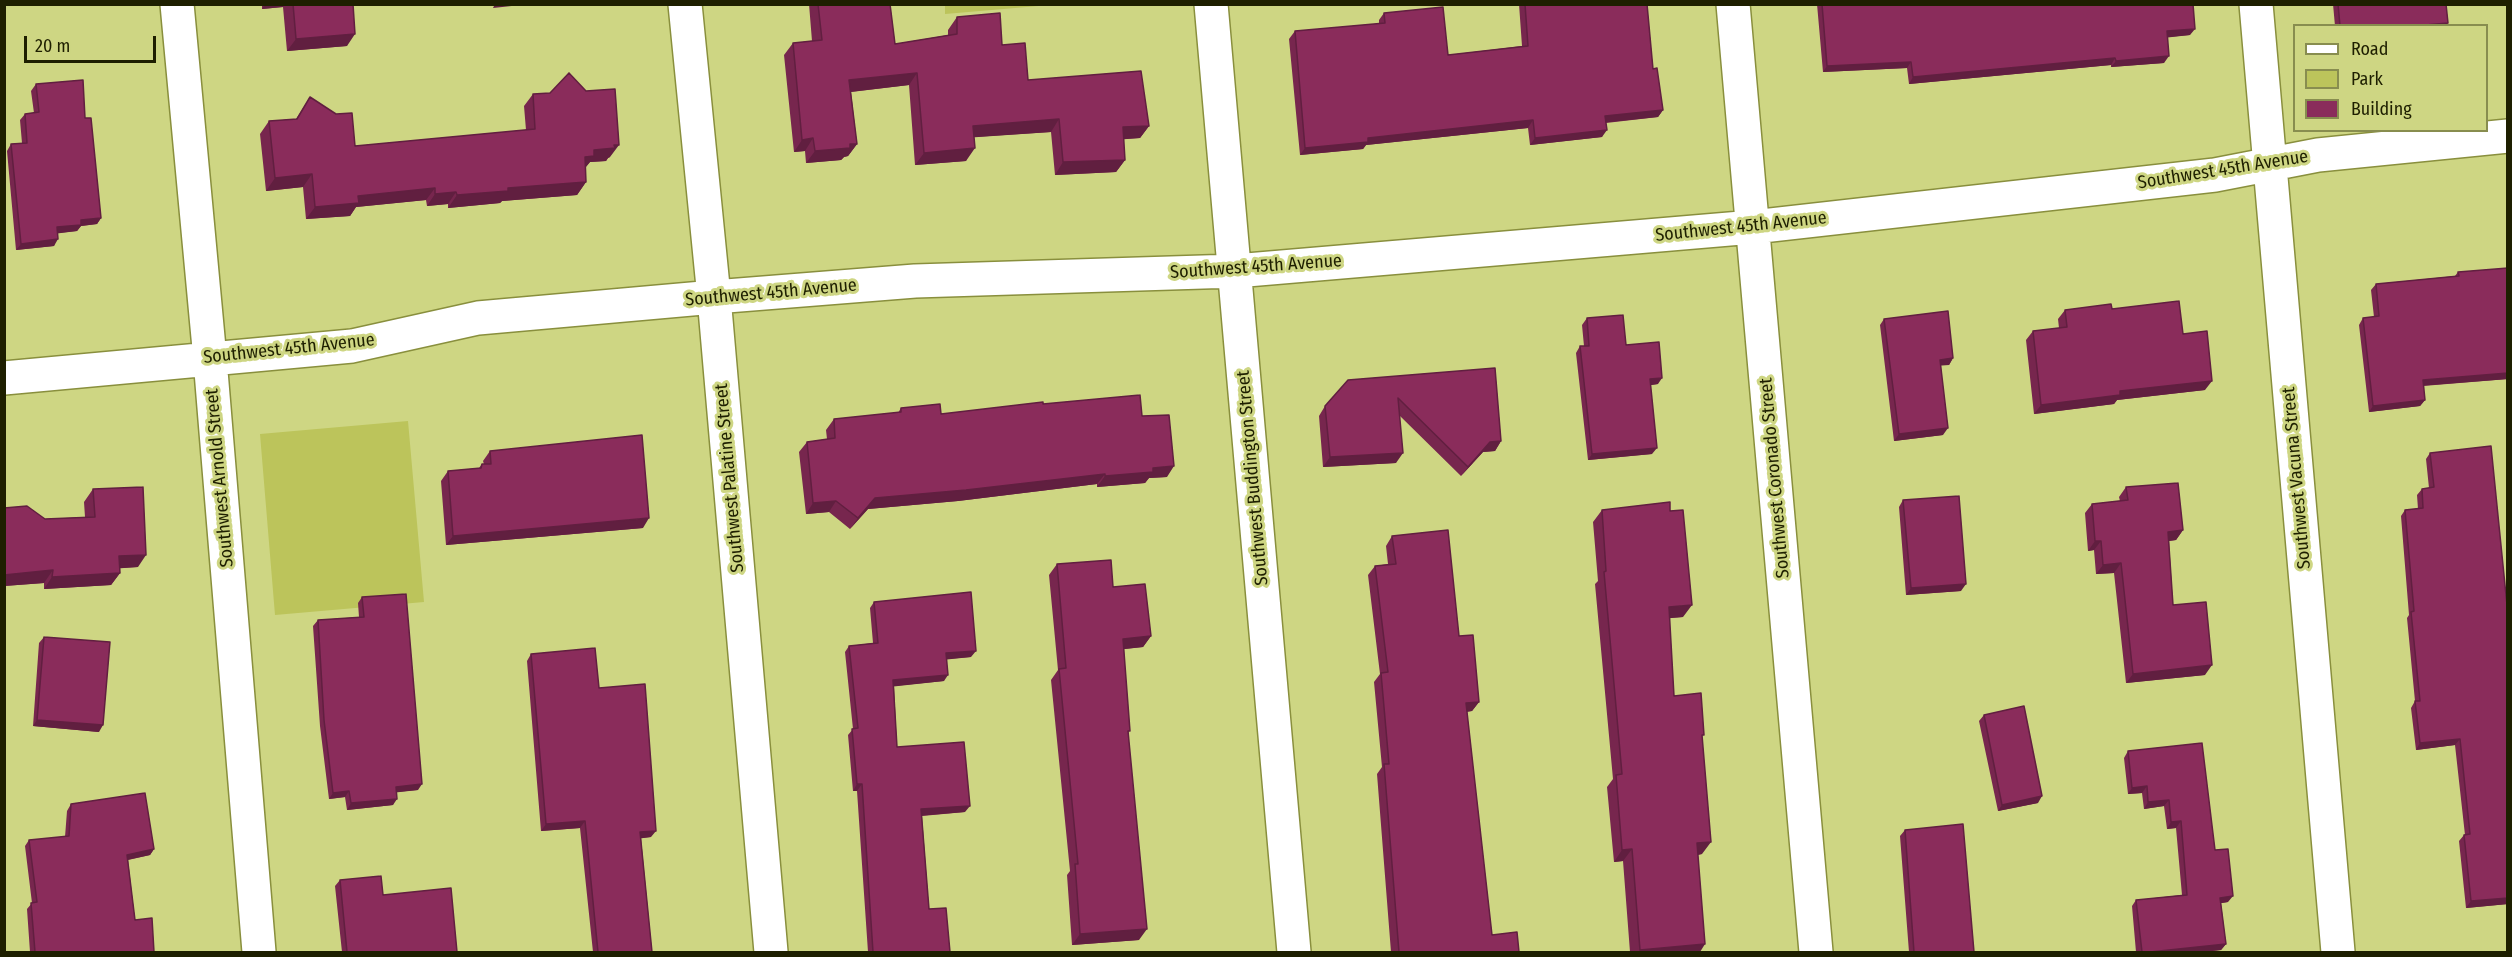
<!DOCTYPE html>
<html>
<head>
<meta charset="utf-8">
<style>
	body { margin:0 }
	#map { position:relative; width:2512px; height:957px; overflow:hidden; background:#ced683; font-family:"Fira Sans Condensed",sans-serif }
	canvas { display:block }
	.frame { position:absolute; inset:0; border:6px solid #1e1f00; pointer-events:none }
	.legend { position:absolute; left:2293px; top:24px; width:195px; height:108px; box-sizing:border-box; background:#ced683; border:2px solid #888d4f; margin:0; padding:8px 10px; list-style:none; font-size:18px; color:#1e1f00 }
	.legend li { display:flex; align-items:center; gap:12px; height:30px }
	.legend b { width:30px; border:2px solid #888d4f }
	.scale { position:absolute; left:24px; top:36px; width:132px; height:27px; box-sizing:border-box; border:3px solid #1e1f00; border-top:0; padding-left:8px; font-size:18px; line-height:21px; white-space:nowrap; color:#1e1f00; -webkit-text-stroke:4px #ced683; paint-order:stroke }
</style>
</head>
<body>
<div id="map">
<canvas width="2512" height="957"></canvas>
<div class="frame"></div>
<ul class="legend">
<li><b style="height:8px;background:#fff"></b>Road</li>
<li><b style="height:16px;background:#bcc45b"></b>Park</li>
<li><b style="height:16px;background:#8a2c5b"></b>Building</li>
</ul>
<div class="scale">20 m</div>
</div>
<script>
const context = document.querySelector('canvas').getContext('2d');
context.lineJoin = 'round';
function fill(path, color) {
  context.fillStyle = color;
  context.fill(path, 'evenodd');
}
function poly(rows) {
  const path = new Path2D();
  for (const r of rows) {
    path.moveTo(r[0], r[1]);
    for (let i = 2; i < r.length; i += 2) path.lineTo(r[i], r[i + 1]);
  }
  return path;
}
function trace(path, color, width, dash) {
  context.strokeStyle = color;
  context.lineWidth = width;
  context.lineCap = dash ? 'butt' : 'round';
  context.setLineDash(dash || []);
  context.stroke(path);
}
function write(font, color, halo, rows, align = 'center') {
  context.font = font + ' "Fira Sans Condensed",sans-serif';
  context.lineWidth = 6;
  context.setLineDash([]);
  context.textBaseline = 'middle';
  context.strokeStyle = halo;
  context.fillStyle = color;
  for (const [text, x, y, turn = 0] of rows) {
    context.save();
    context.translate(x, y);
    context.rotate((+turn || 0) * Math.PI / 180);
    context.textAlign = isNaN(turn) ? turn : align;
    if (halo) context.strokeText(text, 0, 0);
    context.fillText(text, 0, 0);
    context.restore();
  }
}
fill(poly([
	[945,4,1050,4,1050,5,945,14],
	[408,421,424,602,275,615,260,434]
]), '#bcc45b');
const minor = poly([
	[177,4,210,359,259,952],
	[685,4,714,297,771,952],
	[1211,4,1294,952],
	[1733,4,1816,952],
	[2256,4,2338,952],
	[4,378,352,346,478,318,714,297,915,281,1235,271,1753,227,2215,175,2318,155,2508,136]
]);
trace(minor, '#898f3d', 36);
trace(minor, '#fff', 33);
fill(poly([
	[262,4,353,4,347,46,287,51,283,7,262,9],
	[809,4,890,4,895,44,948,35,948,30,957,17,1002,45,1028,80,1149,126,1140,138,1123,139,1125,160,1116,172,1055,175,1051,132,974,137,966,161,915,165,909,85,851,92,857,144,848,156,844,157,841,160,806,163,805,151,794,152,784,55,793,43,812,41],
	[1519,4,1647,4,1653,69,1663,110,1658,117,1606,123,1602,137,1530,145,1528,128,1366,145,1363,149,1300,155,1289,39,1295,31,1379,24,1379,20,1384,13,1448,55,1522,46],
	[1817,4,2193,4,2190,35,2168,37,2164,63,2111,67,2111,65,1909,84,1907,68,1823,72],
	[2333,4,2446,4,2448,23,2445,26,2335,26],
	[36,84,85,118,101,218,97,224,81,226,77,231,58,233,54,246,16,250,7,151,11,144,22,143,20,120,25,114,34,113,31,91],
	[533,94,610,157,608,158,606,161,590,162,585,168,586,182,577,195,502,201,500,203,448,208,448,204,427,206,426,200,356,207,350,216,306,219,303,187,266,191,260,134,269,121,296,119,310,97,355,146,526,130,524,106],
	[2458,272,2508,379,2423,386,2425,400,2420,406,2369,412,2359,325,2363,318,2374,317,2371,290,2376,284,2455,276],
	[2112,309,2183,334,2205,390,2117,400,2114,404,2034,414,2026,340,2033,331,2059,328,2058,319,2065,310],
	[1587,318,1626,345,1658,384,1650,385,1652,454,1588,460,1576,353,1580,346,1584,346,1582,325],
	[1884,319,1953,358,1949,365,1941,365,1943,435,1894,441,1880,325],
	[1495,368,1501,441,1495,451,1483,452,1461,476,1400,416,1396,463,1323,467,1319,416,1325,406],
	[1043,404,1142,416,1167,477,1149,478,1145,483,1097,487,1097,484,958,501,868,509,850,529,829,512,806,514,799,452,807,442,827,439,826,430,834,419,898,413,901,408,941,414],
	[490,451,643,528,446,545,441,481,448,471,479,468,482,464,484,464,483,461],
	[2430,453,2508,615,2508,904,2466,908,2459,841,2464,835,2465,835,2455,745,2416,750,2411,708,2415,701,2407,618,2409,615,2401,516,2405,510,2418,509,2417,495,2422,489,2429,488,2426,459],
	[2126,487,2183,530,2176,540,2169,541,2173,605,2205,675,2126,683,2114,573,2096,574,2094,550,2088,551,2085,513,2092,504,2120,501,2119,497],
	[93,489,138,567,120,568,120,573,111,585,44,589,44,583,4,586,4,508,45,519,85,517,84,502],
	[1903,500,1961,591,1906,595,1899,507],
	[1602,510,1683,617,1669,618,1674,696,1702,738,1702,854,1698,855,1700,952,1630,952,1623,861,1614,862,1607,787,1613,779,1595,584,1598,581,1593,522],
	[1392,536,1459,636,1479,702,1472,711,1467,712,1492,935,1519,952,1391,952,1377,774,1382,767,1374,682,1380,674,1368,575,1375,566,1388,564,1386,546],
	[1057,564,1113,587,1151,636,1143,647,1124,649,1139,940,1072,945,1067,875,1070,871,1051,680,1058,670,1049,575],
	[362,597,418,790,396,792,393,805,347,810,345,797,329,799,320,726,313,626,318,620,359,617,358,603],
	[874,602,971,657,947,659,944,681,894,686,897,747,965,812,922,816,929,909,950,952,868,952,857,791,853,791,848,735,853,729,845,652,849,646,873,643,870,608],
	[44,637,99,732,33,726,39,643],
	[531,654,599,688,651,837,641,838,652,952,593,952,580,828,541,831,527,661],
	[1984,715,2038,803,1998,811,1979,721],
	[2128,751,2215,850,2228,902,2221,903,2226,944,2221,950,2203,952,2136,952,2132,906,2136,900,2182,895,2176,828,2167,829,2164,806,2144,809,2142,793,2128,794,2124,758],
	[71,804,154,849,150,855,128,860,135,920,154,952,30,952,27,909,32,903,25,846,29,840,65,837,67,811],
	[1905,830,1974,952,1909,952,1900,836],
	[340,880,383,895,457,952,342,952,335,886]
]), '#77264e');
fill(poly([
	[265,4,285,4,283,7,262,9],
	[495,4,530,4,493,8],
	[2448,23,2445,26,2414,26],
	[2195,29,2190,35,2163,38,2167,31],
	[355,34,347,46,287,51,296,39],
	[2169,56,2164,63,2111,67,2116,61],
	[2115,58,2111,65,1909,84,1913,77],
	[1911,62,1907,68,1823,72,1827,66],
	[917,73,909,85,841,93,849,80],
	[1663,110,1658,117,1600,123,1605,116],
	[1059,119,1051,132,964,138,973,126],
	[1533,120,1528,128,1366,145,1363,149,1300,155,1305,148,1368,138],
	[1149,126,1140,138,1114,140,1123,127],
	[1607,130,1602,137,1530,145,1535,138],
	[813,138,805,151,794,152,802,140],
	[850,144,857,144,848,156,844,157,841,160,806,163,815,151],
	[614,145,619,145,610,157,608,158,606,161,590,162,585,168,585,157,594,150],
	[975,148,966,161,915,165,924,153],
	[1125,160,1116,172,1055,175,1063,162],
	[312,174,303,187,266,191,275,178],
	[586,182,577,195,502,201,500,203,448,208,457,195,508,188],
	[435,188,426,200,356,207,350,216,306,219,315,207,358,196],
	[456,192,448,204,427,206,435,194],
	[101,218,97,224,81,226,77,231,53,234,57,227,81,220],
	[58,239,54,246,16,250,21,244],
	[1953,358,1949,365,1935,366,1940,360],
	[2508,373,2508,379,2418,386,2423,380],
	[1662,378,1658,384,1645,386,1650,379],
	[2212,381,2205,390,2117,400,2114,404,2034,414,2041,405,2120,391],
	[2425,400,2420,406,2369,412,2373,406],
	[1948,428,1943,435,1894,441,1899,434],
	[1501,441,1495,451,1483,452,1461,476,1468,467,1490,442],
	[1657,448,1652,454,1588,460,1592,454],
	[1403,453,1396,463,1323,467,1330,457],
	[1174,466,1167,477,1149,478,1145,483,1097,487,1105,476,1153,468],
	[1105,474,1097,484,958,501,868,509,850,529,858,518,875,498],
	[836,501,829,512,806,514,813,503],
	[649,518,643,528,446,545,453,536],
	[2183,530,2176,540,2161,542,2168,532],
	[2095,541,2101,541,2094,550,2088,551],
	[146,555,138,567,110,569,119,556],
	[2121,563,2114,573,2096,574,2103,565],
	[53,570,44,583,4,586,4,575],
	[120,573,111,585,44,589,52,577],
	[1966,584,1961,591,1906,595,1911,588],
	[1692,605,1683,617,1660,619,1669,607],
	[1151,636,1143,647,1116,650,1123,639],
	[976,651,971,657,942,660,946,653],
	[2212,665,2205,675,2126,683,2133,674],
	[948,675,944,681,889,687,893,680],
	[1479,702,1472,711,1459,712,1466,703],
	[37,720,103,725,99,732,33,726],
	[2460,739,2455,745,2416,750,2420,743],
	[422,784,418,790,391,793,396,787],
	[857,784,862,784,857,791,853,791],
	[2147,786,2142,793,2128,794,2132,788],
	[349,791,345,797,329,799,333,793],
	[2042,796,2038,803,1998,811,2002,805],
	[397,799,393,805,347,810,351,803],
	[2169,800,2164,806,2144,809,2148,802],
	[970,806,965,812,917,816,921,809],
	[585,821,580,828,541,831,546,824],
	[2181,821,2176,828,2167,829,2171,822],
	[656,831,651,837,636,839,640,832],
	[1711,842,1702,854,1688,856,1697,843],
	[154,849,150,855,122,861,127,855],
	[1632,849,1623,861,1614,862,1622,850],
	[2233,896,2228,902,2216,904,2220,898],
	[2508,898,2508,904,2466,908,2471,901],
	[1147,929,1139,940,1072,945,1080,934],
	[1705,944,1700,952,1638,952,1640,950],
	[2226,944,2221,950,2203,952,2150,952]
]), '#611f40');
const building = poly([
	[293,4,353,4,355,34,296,39,293,4],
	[818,4,890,4,895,44,957,34,957,17,1000,13,1002,45,1025,43,1028,80,1141,71,1149,126,1123,127,1125,160,1063,162,1059,119,973,126,975,148,924,153,917,73,849,80,857,144,850,144,850,148,815,151,813,138,802,140,793,43,822,40,818,4],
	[1525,4,1647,4,1653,69,1657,68,1663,110,1605,116,1607,130,1535,138,1533,120,1368,138,1368,142,1305,148,1295,31,1385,23,1384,13,1443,7,1448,55,1528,46,1525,4],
	[1822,4,2193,4,2195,29,2167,31,2169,56,2116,61,2115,58,1913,77,1911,62,1827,66,1822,4],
	[2338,4,2446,4,2448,23,2414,26,2340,26,2338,4],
	[569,73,586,91,615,89,619,145,614,145,615,148,594,150,594,156,585,157,586,182,508,188,508,191,457,195,456,192,435,194,435,188,358,196,359,203,315,207,312,174,275,178,269,121,297,119,310,97,336,114,352,113,355,146,535,129,533,94,550,93,569,73],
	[83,80,85,118,91,118,101,218,81,220,81,225,57,227,58,239,21,244,11,144,27,143,25,114,39,112,36,84,83,80],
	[2508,268,2508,373,2423,380,2425,400,2373,406,2363,318,2379,316,2376,284,2459,276,2458,272,2508,268],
	[2179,301,2183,334,2207,331,2212,381,2120,391,2120,395,2041,405,2033,331,2067,327,2065,310,2111,304,2112,309,2179,301],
	[1948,311,1953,358,1940,360,1948,428,1899,434,1884,319,1948,311],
	[1623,315,1626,345,1659,342,1662,378,1650,379,1657,448,1592,454,1580,346,1589,346,1587,318,1623,315],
	[1495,368,1501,441,1490,442,1468,467,1398,398,1403,453,1330,457,1325,406,1348,380,1495,368],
	[1140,395,1142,416,1169,415,1174,466,1153,468,1153,472,1105,476,1105,474,966,490,875,498,858,518,836,501,813,503,807,442,835,438,834,419,901,412,901,408,940,404,941,414,1043,402,1043,404,1140,395],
	[642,435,649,518,453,536,448,471,481,468,482,464,491,464,490,451,642,435],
	[2491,446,2508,615,2508,898,2471,901,2464,835,2470,834,2460,739,2420,743,2415,701,2420,701,2411,612,2414,611,2405,510,2423,508,2422,489,2434,487,2430,453,2491,446],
	[2178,483,2183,530,2168,532,2173,605,2206,602,2212,665,2133,674,2121,563,2103,565,2101,541,2095,541,2092,504,2128,500,2126,487,2178,483],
	[143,487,146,555,119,556,120,573,52,577,53,570,4,575,4,508,27,506,45,519,95,517,93,489,143,487],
	[1959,496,1966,584,1911,588,1903,500,1959,496],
	[1670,502,1670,511,1683,510,1692,605,1669,607,1674,696,1701,693,1704,735,1702,735,1711,842,1697,843,1705,944,1640,950,1632,849,1622,850,1616,775,1622,774,1604,572,1606,571,1602,510,1670,502],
	[1448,530,1459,636,1473,635,1479,702,1466,703,1492,935,1517,932,1519,952,1399,952,1384,764,1389,764,1381,673,1388,672,1375,566,1396,564,1392,536,1448,530],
	[1111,560,1113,587,1145,584,1151,636,1123,639,1130,731,1128,731,1147,929,1080,934,1075,864,1078,864,1059,669,1066,668,1057,564,1111,560],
	[971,592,976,651,946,653,948,675,893,680,897,747,964,742,970,806,921,809,929,909,946,908,950,952,873,952,862,784,857,784,852,729,858,728,849,646,878,643,874,602,971,592],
	[406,594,422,784,396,787,397,799,351,803,349,791,333,793,324,720,318,620,364,617,362,597,406,594],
	[44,637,110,642,103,725,37,720,44,637],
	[595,648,599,688,645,684,656,831,640,832,652,952,598,952,585,821,546,824,531,654,595,648],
	[2024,706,2042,796,2002,805,1984,715,2024,706],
	[2202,743,2215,850,2228,849,2233,896,2220,898,2226,944,2150,952,2142,952,2136,900,2187,895,2181,821,2171,822,2169,800,2148,802,2147,786,2132,788,2128,751,2202,743],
	[145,793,154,849,127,855,135,920,152,918,154,952,35,952,31,903,37,902,29,840,69,836,71,804,145,793],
	[1963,824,1974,952,1914,952,1905,830,1963,824],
	[381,876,383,895,451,888,457,952,347,952,340,880,381,876]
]);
fill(building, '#8a2c5b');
trace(building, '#611f40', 1.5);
write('18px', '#1e1f00', '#ced683', [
	["Southwest 45th Avenue",2223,170,-9],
	["Southwest 45th Avenue",1741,227,-6],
	["Southwest 45th Avenue",1256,267,-4],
	["Southwest 45th Avenue",771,293,-5],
	["Southwest 45th Avenue",289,349,-6],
	["Southwest Arnold Street",220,478,-95],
	["Southwest Palatine Street",730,478,-95],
	["Southwest Buddington Street",1253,478,-95],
	["Southwest Coronado Street",1775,478,-95],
	["Southwest Vacuna Street",2297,478,-95]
]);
</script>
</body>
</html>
